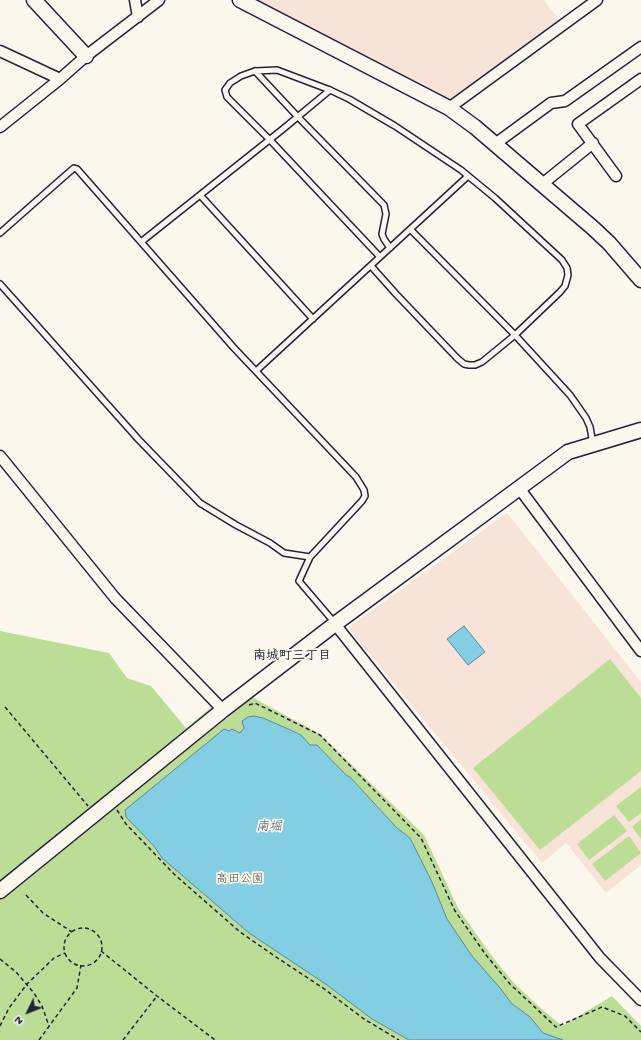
<!DOCTYPE html>
<html>
<head>
<meta charset="utf-8">
<style>
	body { margin:0 }
	#map { position:relative; width:641px; height:1040px; overflow:hidden; background:#fbf7ec; font-family:"Gochi Hand",sans-serif }
	canvas { display:block }
	.north { position:absolute; left:8px; top:992px; width:40px; height:40px; -webkit-text-stroke:3px #fbf7ec; paint-order:stroke; rotate:227deg; font-size:11px; font-weight:700; line-height:16px; text-align:center; color:#22223b }
	.north::after { content:''; display:block; margin:auto; width:14px; height:18px; background:#22223b; clip-path:polygon(50% 0,100% 100%,50% 72%,0 100%) }
</style>
</head>
<body>
<div id="map">
<canvas width="641" height="1040"></canvas>
<div class="north">N</div>
</div>
<script>
const context = document.querySelector('canvas').getContext('2d');
context.lineJoin = 'round';
function fill(path, color) {
  context.fillStyle = color;
  context.fill(path, 'evenodd');
}
function poly(rows) {
  const path = new Path2D();
  for (const r of rows) {
    if (r.length === 3) {
      path.moveTo(r[0] + r[2], r[1]);
      path.arc(r[0], r[1], r[2], 0, 2 * Math.PI);
      continue;
    }
    path.moveTo(r[0], r[1]);
    for (let i = 2; i < r.length; i += 2) path.lineTo(r[i], r[i + 1]);
  }
  return path;
}
function trace(path, color, width, dash) {
  context.strokeStyle = color;
  context.lineWidth = width;
  context.lineCap = dash ? 'butt' : 'round';
  context.setLineDash(dash || []);
  context.stroke(path);
}
function write(font, color, halo, rows, align = 'center') {
  context.font = font + ' "Gochi Hand","Klee One",sans-serif';
  context.lineWidth = 3.5;
  context.setLineDash([]);
  context.textBaseline = 'middle';
  context.strokeStyle = halo;
  context.fillStyle = color;
  for (const [text, x, y, turn = 0] of rows) {
    context.save();
    context.translate(x, y);
    context.rotate((+turn || 0) * Math.PI / 180);
    context.textAlign = isNaN(turn) ? turn : align;
    if (halo) context.strokeText(text, 0, 0);
    context.fillText(text, 0, 0);
    context.restore();
  }
}
fill(poly([
	[254,0,544,0,559,20,450,103],
	[507,513,641,682,641,865,606,893,566,843,542,863,348,628]
]), '#f7e3d7');
fill(poly([
	[0,631,109,653,127,678,151,686,186,728,213,706,226,719,252,697,320,734,424,835,458,908,491,955,514,983,536,1004,562,1026,612,996,641,1026,641,1040,0,1040],
	[610,659,641,698,641,771,540,850,473,768],
	[641,787,641,813,629,822,616,806],
	[614,815,627,831,589,860,577,844],
	[641,819,641,839,632,827],
	[629,836,641,853,605,881,592,864]
]), '#bcdd96');
const water = poly([
	[464,626,485,652,468,665,447,639,464,626],
	[254,716,263,718,286,728,301,735,310,745,317,745,346,775,350,777,396,827,410,838,432,882,447,919,472,956,501,989,511,1003,530,1017,543,1033,563,1040,409,1040,372,1019,327,985,249,933,162,858,154,846,126,817,125,810,224,729,229,731,232,729,240,733,244,728,242,721,248,717,254,716]
]);
fill(water, '#83cee2');
trace(water, '#5c899f', 1);
const lane = poly([
	[255,71,298,117,384,205,386,214,382,234,384,239,390,248],
	[200,195,313,319],
	[411,230,515,335,570,395,586,418,590,427,593,444],
	[0,233,67,174,74,168,77,169,234,348,356,477,364,490,365,496,362,501,310,557,299,581,334,622],
	[141,242,283,129,330,90],
	[371,266,396,294,457,358,464,364,469,365,475,365,482,362,515,335,560,292,565,286,568,275,567,268,562,260,495,198,461,170,395,126,349,99,330,90,277,70,255,71,241,76,230,83,225,90,227,97,270,140,380,257],
	[0,284,139,440,200,503,236,525,270,543,284,553,310,557],
	[256,371,468,176]
]);
const street = poly([
	[135,0,138,17],
	[0,51,60,79],
	[449,108,597,0],
	[0,127,60,79,86,56,159,0],
	[495,144,551,103,565,101,641,47],
	[616,176,578,124,641,79],
	[541,185,593,143],
	[0,456,115,598,223,710],
	[519,488,641,651],
	[335,624,600,958,641,1000]
]);
const secondary = poly([
	[34,0,86,56],
	[240,0,449,108,475,127,593,228,609,243,641,280],
	[0,891,223,710,335,624,568,452,641,430]
]);
trace(lane, '#22223b', 8);
trace(street, '#22223b', 13);
trace(secondary, '#22223b', 17);
trace(poly([
	[249,705,255,703,320,735,421,838,455,911,486,955,510,984,556,1027,602,1007,625,1016,641,1032],
	[5,707,88,806],
	[117,810,126,824,174,874,240,932,273,955,323,988,364,1019,399,1040],
	[26,895,43,913,72,932],
	[83,947,19],
	[101,951,157,996,215,1040],
	[0,959,16,972,34,993,42,1006,49,1026],
	[0,1026,9,1008,27,984,54,958,65,953],
	[39,1040,77,988,81,965],
	[123,1040,157,996]
]), '#22223b', 1.5, [4, 3]);
trace(lane, '#fbf7ec', 5);
trace(street, '#fbf7ec', 10);
trace(secondary, '#fbf7ec', 14);
write('12px', '#505a56', '#fbf7ec', [
	["高田公園",240,880]
]);
write('bold 13px', '#22223b', '#fbf7ec', [
	["南城町三丁目",292,657]
]);
write('italic 13px', '#3f566d', '#fbf7ec', [
	["南堀",269,828]
]);
</script>
</body>
</html>
